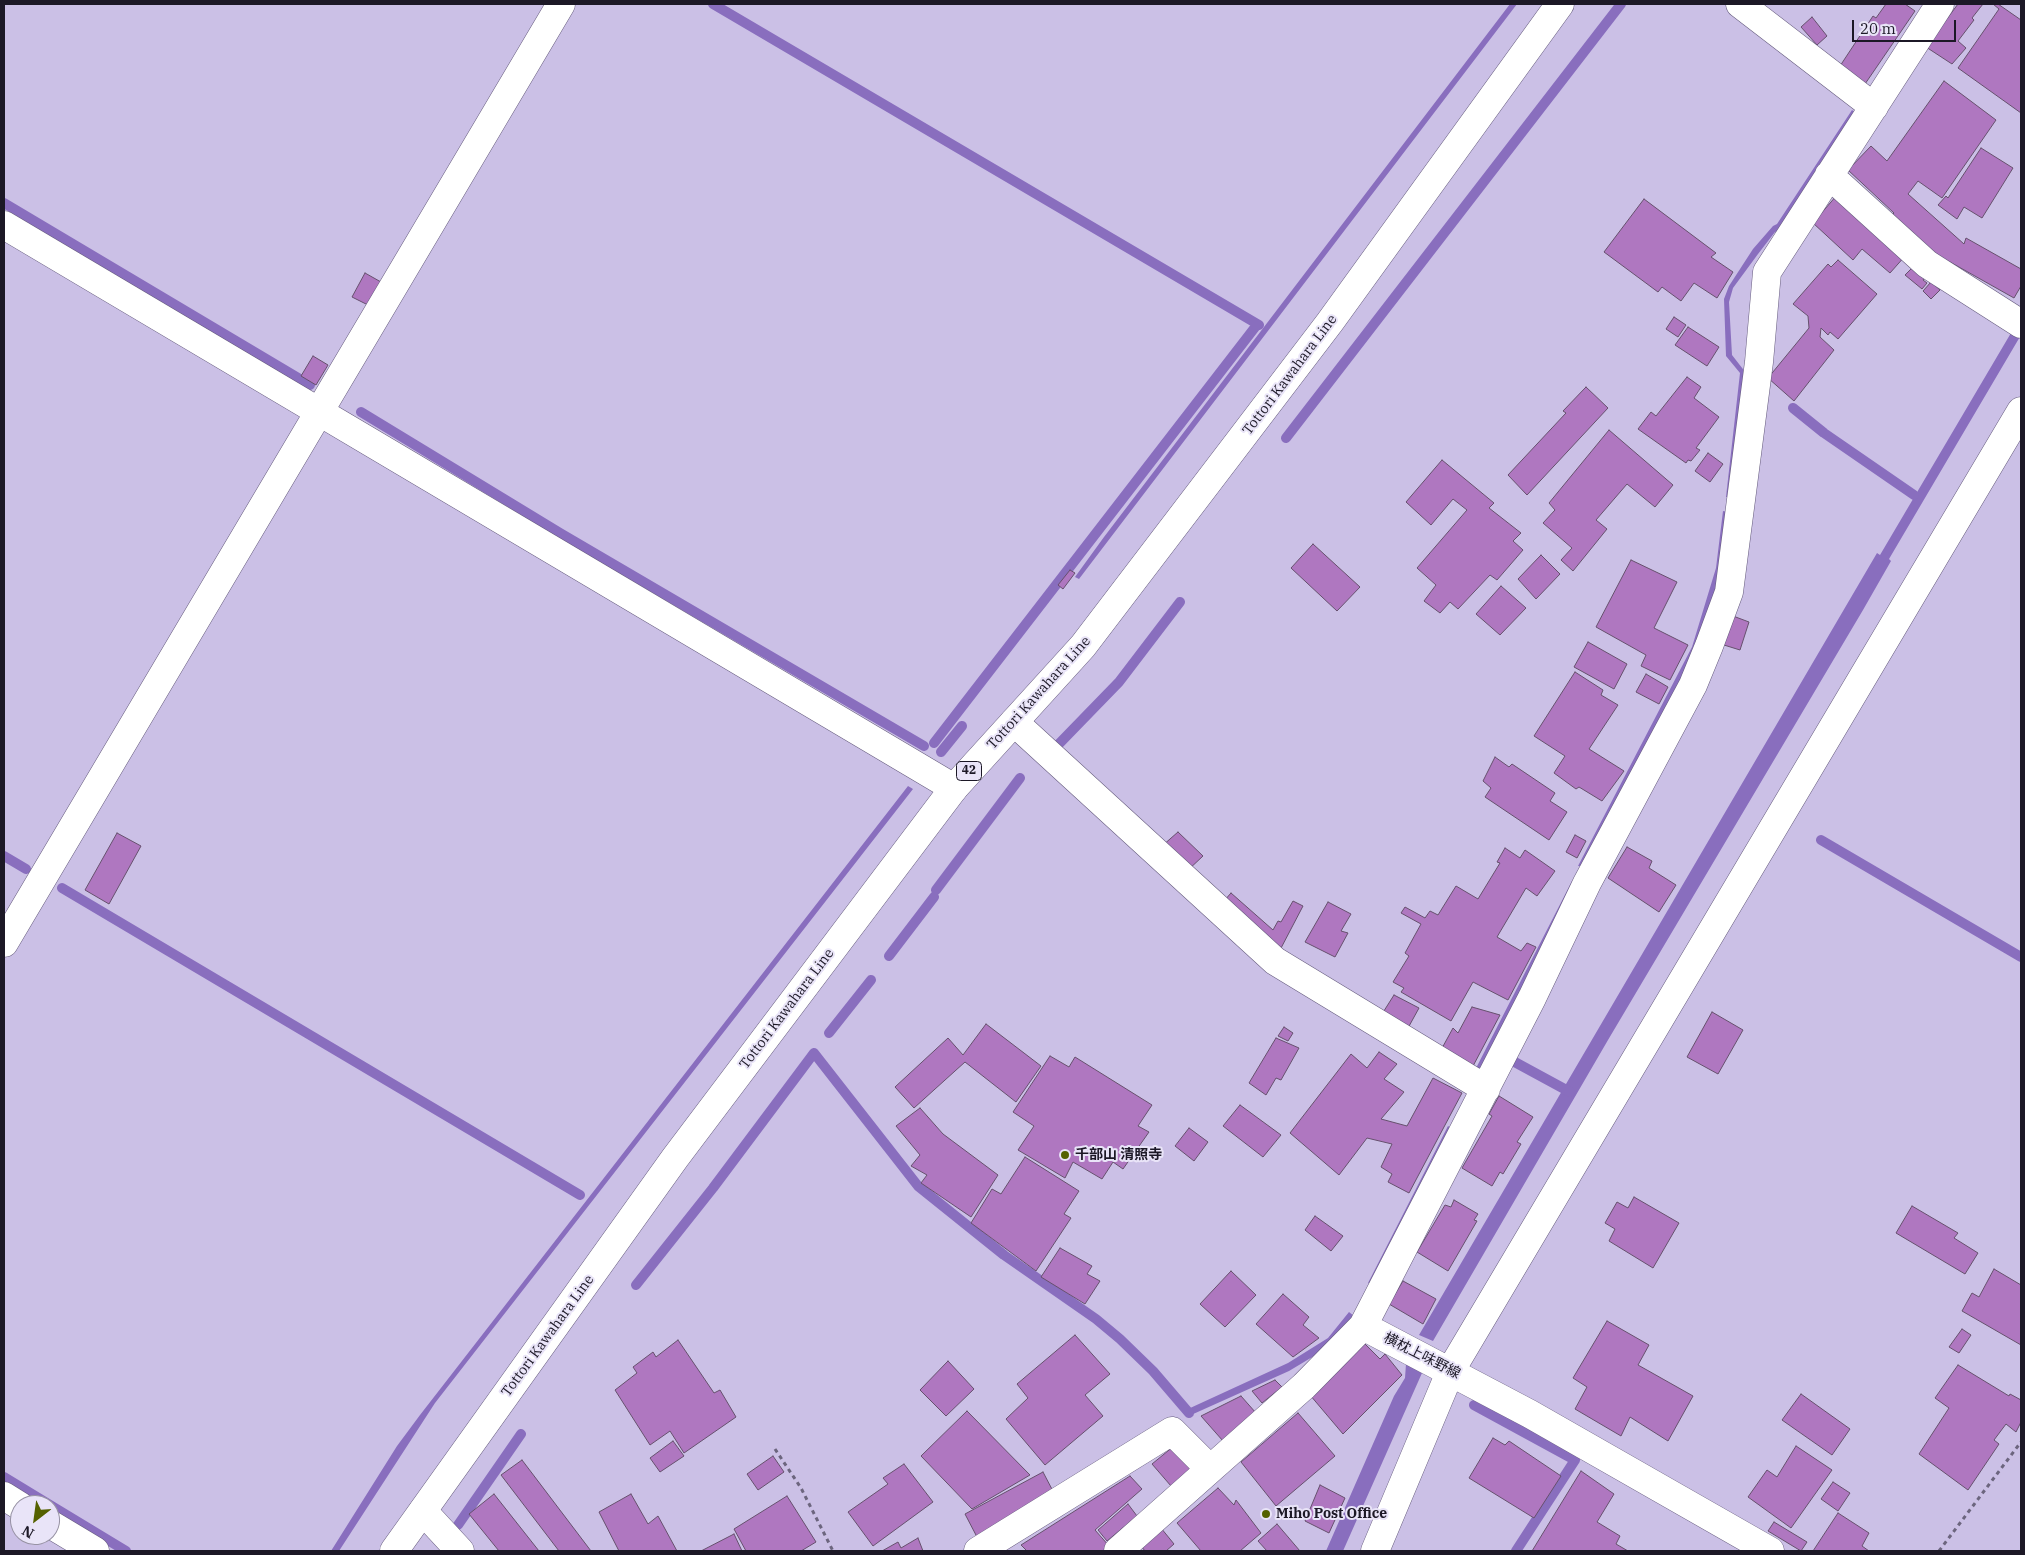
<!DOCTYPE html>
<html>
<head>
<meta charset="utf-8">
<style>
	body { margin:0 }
	#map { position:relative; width:2025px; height:1555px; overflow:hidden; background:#cbc0e6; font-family:"IBM Plex Serif",serif }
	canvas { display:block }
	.frame { position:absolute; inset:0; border:5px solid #1c1826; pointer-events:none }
	.north { position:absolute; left:10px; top:1495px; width:50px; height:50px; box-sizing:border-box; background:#e9e4f8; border:1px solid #9792a4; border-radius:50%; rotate:210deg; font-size:14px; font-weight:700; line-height:20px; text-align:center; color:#1c1826 }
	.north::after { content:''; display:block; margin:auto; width:18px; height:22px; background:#556100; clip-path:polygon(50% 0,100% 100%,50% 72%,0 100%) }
	.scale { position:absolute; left:1852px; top:20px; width:104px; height:22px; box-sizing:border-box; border:2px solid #1c1826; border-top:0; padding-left:6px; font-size:15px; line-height:18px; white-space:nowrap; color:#1c1826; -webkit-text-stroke:4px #e9e4f8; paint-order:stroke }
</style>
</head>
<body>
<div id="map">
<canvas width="2025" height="1555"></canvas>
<div class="frame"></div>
<div class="north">N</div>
<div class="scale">20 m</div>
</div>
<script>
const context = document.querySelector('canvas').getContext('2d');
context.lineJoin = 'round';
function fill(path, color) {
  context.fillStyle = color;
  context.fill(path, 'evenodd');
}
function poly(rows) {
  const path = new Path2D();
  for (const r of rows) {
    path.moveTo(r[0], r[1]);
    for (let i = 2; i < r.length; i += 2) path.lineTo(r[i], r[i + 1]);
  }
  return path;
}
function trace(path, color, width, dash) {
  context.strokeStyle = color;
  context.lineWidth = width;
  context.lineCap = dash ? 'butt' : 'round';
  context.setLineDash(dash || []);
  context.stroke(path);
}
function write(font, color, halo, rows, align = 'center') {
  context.font = font + ' "IBM Plex Serif","Noto Sans JP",serif';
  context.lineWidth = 4;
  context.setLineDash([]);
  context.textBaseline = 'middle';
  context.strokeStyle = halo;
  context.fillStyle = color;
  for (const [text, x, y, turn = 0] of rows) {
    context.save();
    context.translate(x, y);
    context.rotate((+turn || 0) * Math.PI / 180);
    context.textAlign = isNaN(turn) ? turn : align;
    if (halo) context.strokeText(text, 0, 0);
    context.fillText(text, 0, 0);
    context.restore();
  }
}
fill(poly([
	[1510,4,1517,4,1079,579,1075,577,1104,537],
	[1852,110,1856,113,1779,231,1775,232,1758,254,1733,288,1729,302,1732,355,1746,373,1731,497,1726,497,1740,373,1726,356,1724,299,1729,286,1753,249,1773,226,1777,224],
	[2021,316,2021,335,1889,559,1891,561,1863,610,1608,1040,1433,1341,1419,1335,1877,553,1880,555],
	[1723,511,1728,512,1721,571,1697,649,1585,866,1578,866,1692,647,1716,568],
	[908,786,913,789,435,1403,339,1551,331,1551,397,1446,420,1415],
	[1572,881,1576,883,1481,1073,1473,1074],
	[1448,1126,1451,1128,1372,1284,1368,1283],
	[1349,1312,1354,1316,1332,1343,1314,1356,1289,1371,1191,1415,1188,1409,1288,1363,1328,1338],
	[1406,1364,1422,1373,1343,1551,1326,1551,1394,1396,1405,1378]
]), '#896ebe');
trace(poly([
	[713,4,1259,325],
	[4,203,310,385],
	[1793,408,1824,433,1914,495],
	[361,412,560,533,924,746],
	[1286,438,1621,4],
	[934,743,1256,326],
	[1053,750,1119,682,1180,602],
	[941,752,962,726],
	[1821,840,2021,957],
	[4,856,26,869],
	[62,888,580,1195],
	[936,890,1020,778],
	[889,956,934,897],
	[829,1033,871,980],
	[1511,1060,1570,1092],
	[636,1285,713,1188,814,1053,918,1186,1004,1255,1096,1319,1120,1339,1153,1371,1189,1413],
	[1474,1405,1575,1460,1516,1551],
	[4,1477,50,1505],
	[50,1505,126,1551],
	[458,1525,521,1434]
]), '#896ebe', 10);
const building = poly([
	[1886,4,1905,4,1915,11,1865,84,1840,66,1873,16,1876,18,1886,4],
	[1958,4,1983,4,1972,18,1974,20,1958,41,1966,48,1952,64,1926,47,1958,4],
	[1993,4,1998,4,2021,20,2021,113,1958,68,1999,9,1993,4],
	[1812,17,1827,36,1817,45,1801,27,1812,17],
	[1944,81,1996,120,1942,198,1918,181,1908,194,1964,244,1966,238,2021,269,2021,286,2014,298,1950,262,1947,265,1890,217,1894,213,1848,170,1871,146,1887,161,1944,81],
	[1981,148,2013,168,1982,218,1964,207,1957,219,1938,205,1946,196,1948,198,1981,148],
	[1837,195,1906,255,1890,273,1862,249,1853,260,1813,223,1837,195],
	[1644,199,1716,253,1711,257,1733,272,1717,298,1694,283,1681,301,1662,287,1658,292,1604,252,1644,199],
	[1838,260,1877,294,1838,339,1830,332,1828,335,1821,328,1820,337,1834,350,1794,401,1768,378,1809,328,1808,316,1793,304,1828,264,1831,267,1838,260],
	[1914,266,1925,277,1923,280,1927,283,1922,289,1905,275,1914,266],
	[365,273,381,282,368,305,352,297,365,273],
	[1931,282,1940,290,1931,299,1923,291,1931,282],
	[1674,317,1686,325,1678,337,1666,329,1674,317],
	[1688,327,1719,347,1707,366,1675,345,1688,327],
	[313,356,328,365,316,385,301,376,313,356],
	[1687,377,1701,387,1694,398,1719,417,1696,448,1700,450,1691,461,1688,460,1686,463,1638,429,1651,412,1656,416,1687,377],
	[1586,387,1608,408,1527,495,1508,475,1566,413,1563,411,1586,387],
	[1609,430,1673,485,1655,507,1627,484,1596,520,1607,529,1573,571,1561,560,1572,548,1543,523,1555,510,1549,503,1609,430],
	[1708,453,1723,464,1710,482,1695,471,1708,453],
	[1442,460,1494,503,1489,508,1521,533,1513,541,1523,550,1497,580,1490,575,1458,609,1450,602,1440,613,1424,601,1436,585,1417,568,1467,510,1453,499,1431,525,1406,502,1442,460],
	[1313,544,1360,587,1337,611,1291,568,1313,544],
	[1541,555,1560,574,1536,599,1518,579,1541,555],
	[1631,560,1677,582,1654,628,1688,645,1670,680,1641,666,1646,655,1596,627,1631,560],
	[1070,570,1075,573,1063,589,1058,585,1070,570],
	[1501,586,1526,608,1500,635,1476,614,1501,586],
	[1733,616,1749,622,1740,650,1724,645,1733,616],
	[1588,642,1627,664,1614,689,1574,667,1588,642],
	[1575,672,1603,690,1601,695,1618,705,1589,749,1624,771,1602,801,1579,787,1576,789,1554,773,1565,756,1534,736,1575,672],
	[1646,674,1668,687,1659,704,1636,692,1646,674],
	[1495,757,1509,767,1512,764,1555,793,1550,801,1567,812,1549,840,1485,797,1491,788,1483,781,1495,757],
	[1178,832,1203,856,1187,871,1162,846,1178,832],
	[117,833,141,846,109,904,85,890,117,833],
	[1575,835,1586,841,1577,858,1566,852,1575,835],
	[1627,847,1652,861,1649,868,1676,885,1659,912,1608,878,1627,847],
	[1505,848,1520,858,1525,850,1555,871,1537,896,1526,888,1497,937,1521,951,1527,943,1536,947,1508,1000,1473,982,1451,1021,1401,992,1404,988,1393,982,1409,956,1405,953,1421,924,1401,913,1405,907,1425,918,1430,911,1438,915,1456,886,1478,899,1500,863,1497,862,1505,848],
	[1231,893,1273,930,1278,921,1281,922,1293,901,1303,906,1280,950,1224,901,1231,893],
	[1328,902,1351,914,1341,931,1348,933,1335,957,1305,942,1328,902],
	[1394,995,1419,1008,1408,1028,1382,1014,1394,995],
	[1472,1007,1500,1015,1472,1068,1441,1050,1453,1028,1458,1033,1472,1007],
	[1712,1012,1743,1030,1718,1074,1687,1057,1712,1012],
	[986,1024,1041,1066,1016,1102,965,1062,914,1108,895,1087,948,1038,963,1055,986,1024],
	[1284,1027,1293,1033,1288,1041,1278,1036,1284,1027],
	[1276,1038,1299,1048,1281,1080,1276,1078,1266,1095,1249,1083,1276,1038],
	[1379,1052,1397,1064,1384,1079,1404,1092,1381,1119,1407,1126,1433,1078,1462,1093,1409,1193,1388,1182,1392,1174,1381,1167,1392,1144,1367,1138,1339,1175,1290,1133,1351,1054,1367,1068,1379,1052],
	[1050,1056,1069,1067,1075,1057,1152,1105,1138,1126,1149,1132,1123,1169,1113,1162,1102,1179,1073,1162,1065,1178,1018,1150,1034,1126,1013,1112,1050,1056],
	[1499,1096,1533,1117,1517,1142,1521,1144,1503,1174,1500,1172,1492,1186,1462,1168,1492,1116,1489,1114,1499,1096],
	[1240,1105,1281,1135,1263,1157,1223,1126,1240,1105],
	[920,1108,943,1134,998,1175,971,1217,921,1183,927,1175,911,1166,920,1155,896,1126,920,1108],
	[1189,1128,1208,1142,1194,1161,1175,1146,1189,1128],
	[1025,1157,1079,1191,1064,1214,1071,1218,1036,1271,971,1223,992,1189,1001,1194,1025,1157],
	[1634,1197,1679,1223,1653,1268,1609,1241,1615,1229,1605,1223,1617,1202,1628,1208,1634,1197],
	[1454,1200,1478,1214,1474,1220,1477,1221,1448,1271,1417,1252,1445,1205,1451,1207,1454,1200],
	[1912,1206,1958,1233,1954,1238,1978,1253,1965,1274,1896,1233,1912,1206],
	[1315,1216,1343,1236,1331,1251,1305,1230,1315,1216],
	[1060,1248,1092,1266,1087,1274,1100,1281,1085,1304,1041,1277,1060,1248],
	[1994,1269,2021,1285,2021,1345,1962,1311,1972,1293,1979,1297,1994,1269],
	[1231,1271,1256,1295,1225,1327,1200,1304,1231,1271],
	[1403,1281,1436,1299,1423,1324,1389,1304,1403,1281],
	[1283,1294,1309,1317,1303,1325,1319,1338,1293,1357,1256,1324,1283,1294],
	[1607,1321,1649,1345,1638,1365,1693,1396,1668,1441,1630,1417,1621,1436,1575,1409,1587,1387,1573,1378,1607,1321],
	[1962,1329,1971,1335,1959,1353,1949,1347,1962,1329],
	[1075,1335,1110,1374,1085,1395,1103,1416,1045,1465,1006,1419,1028,1398,1017,1384,1075,1335],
	[678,1340,714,1393,720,1390,736,1417,684,1453,670,1431,650,1445,615,1390,637,1373,633,1367,653,1352,656,1357,678,1340],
	[1363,1342,1380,1359,1385,1354,1402,1375,1343,1434,1310,1395,1363,1342],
	[948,1361,974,1389,946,1416,920,1390,948,1361],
	[1958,1365,2009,1396,2010,1394,2021,1400,2021,1422,2016,1432,2006,1424,1994,1440,1999,1444,1968,1490,1919,1454,1949,1408,1935,1398,1958,1365],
	[1275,1380,1282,1387,1262,1403,1252,1391,1275,1380],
	[1801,1394,1850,1429,1832,1455,1782,1420,1801,1394],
	[1241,1396,1256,1413,1223,1441,1201,1416,1241,1396],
	[967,1411,1030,1475,972,1509,921,1456,967,1411],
	[1298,1413,1335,1456,1276,1506,1241,1462,1298,1413],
	[1493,1438,1505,1445,1509,1441,1561,1476,1534,1518,1469,1478,1493,1438],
	[673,1441,684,1456,660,1472,650,1458,673,1441],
	[1174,1446,1193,1469,1171,1486,1152,1464,1174,1446],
	[1796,1446,1832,1470,1791,1528,1748,1497,1767,1470,1777,1477,1796,1446],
	[773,1456,784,1472,758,1490,747,1474,773,1456],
	[522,1460,591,1551,559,1551,501,1475,522,1460],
	[904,1464,933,1502,873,1546,848,1512,888,1484,883,1478,904,1464],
	[1581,1471,1614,1494,1597,1522,1620,1536,1616,1544,1628,1551,1532,1551,1581,1471],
	[1043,1472,1055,1495,977,1537,965,1514,1043,1472],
	[1130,1476,1142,1489,1095,1530,1110,1547,1104,1551,1027,1551,1021,1545,1130,1476],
	[1833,1482,1850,1493,1838,1511,1821,1499,1833,1482],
	[1320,1485,1345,1498,1329,1533,1305,1521,1320,1485],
	[1218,1488,1234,1505,1236,1500,1261,1533,1240,1551,1201,1551,1177,1523,1218,1488],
	[494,1494,539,1551,499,1551,469,1514,494,1494],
	[631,1494,648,1524,658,1516,677,1551,619,1551,599,1512,631,1494],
	[787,1496,816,1542,801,1551,746,1551,734,1529,787,1496],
	[1128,1504,1137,1516,1107,1541,1098,1530,1128,1504],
	[1838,1513,1869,1533,1862,1546,1869,1551,1813,1551,1838,1513],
	[1774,1522,1807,1542,1801,1551,1768,1531,1774,1522],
	[1277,1524,1300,1551,1267,1551,1258,1541,1277,1524],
	[1161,1528,1174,1544,1166,1551,1145,1551,1141,1546,1161,1528],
	[734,1534,742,1551,701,1551,734,1534],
	[918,1538,923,1551,882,1551,898,1542,901,1548,918,1538]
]);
fill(building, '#af77c0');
trace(building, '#66506d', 1);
const minor = poly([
	[1740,4,1874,107],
	[1829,175,1927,264,2021,324],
	[4,225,954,788],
	[1014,722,1275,961,1486,1089],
	[4,943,561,4],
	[1363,1326,1532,998,1587,883,1693,685,1709,646,1729,592,1759,362,1767,272,1940,4],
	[4,1496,20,1506],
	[423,1511,460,1551],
	[50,1524,95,1551],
	[978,1551,1172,1431,1210,1469],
	[1118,1551,1304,1386,1363,1326,1530,1414,1770,1551],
	[1375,1551,1451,1370,2021,411]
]);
const major = poly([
	[394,1551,675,1158,954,788,1083,646,1330,322,1560,4]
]);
trace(minor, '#665c7e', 29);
trace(major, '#665c7e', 29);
trace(poly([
	[775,1449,801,1488,833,1551],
	[1939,1551,2021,1442]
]), '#6c657e', 3, [4, 4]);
trace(minor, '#fff', 28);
trace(major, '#fff', 28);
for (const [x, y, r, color] of [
	[1065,1155,5,"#556100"],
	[1266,1514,5,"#556100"]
]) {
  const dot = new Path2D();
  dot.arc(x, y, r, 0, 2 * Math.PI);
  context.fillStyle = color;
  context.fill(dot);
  trace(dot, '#e9e4f8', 2);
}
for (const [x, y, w] of [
	[969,771,25]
]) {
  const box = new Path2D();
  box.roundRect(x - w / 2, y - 9.5, w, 19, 4);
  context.fillStyle = '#e9e4f8';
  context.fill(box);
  trace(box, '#1c1826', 1);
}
write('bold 12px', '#1c1826', null, [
	["42",969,771]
]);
write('14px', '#1c1826', '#e9e4f8', [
	["Tottori Kawahara Line",1290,375,-53],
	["Tottori Kawahara Line",1039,693,-48],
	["Tottori Kawahara Line",787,1009,-53],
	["Tottori Kawahara Line",548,1336,-54],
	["横枕上味野線",1422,1356,27]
]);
write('bold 14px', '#1c1826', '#e9e4f8', [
	["千部山 清照寺",1075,1155],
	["Miho Post Office",1276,1514]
], 'left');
</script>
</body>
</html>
